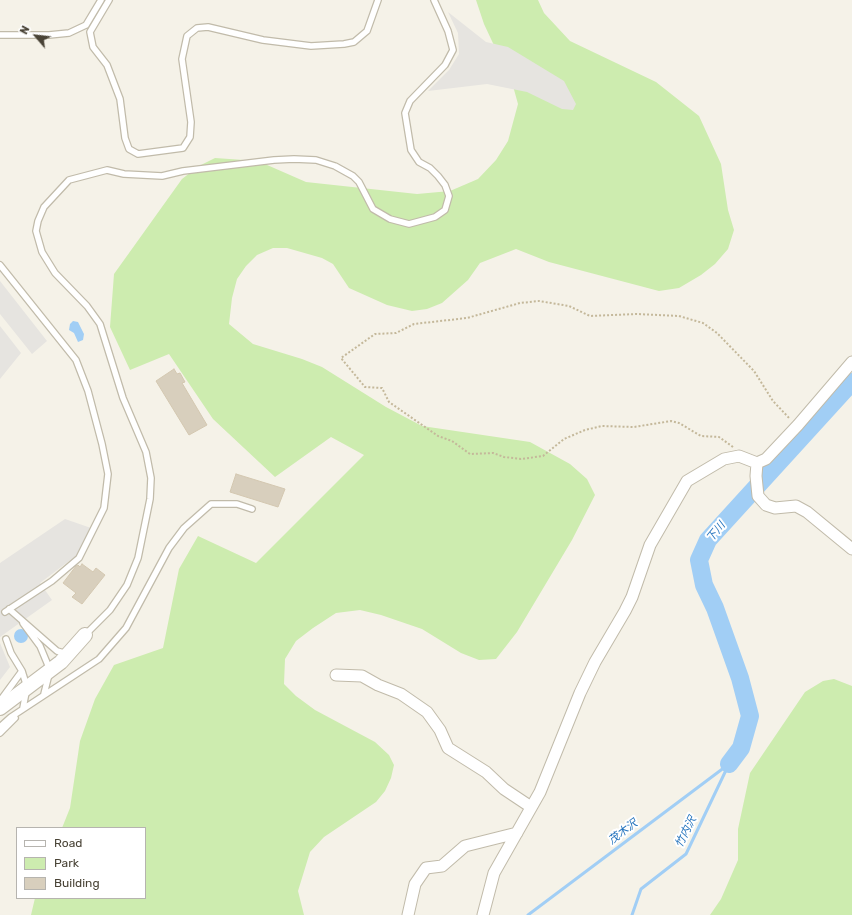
<!DOCTYPE html>
<html>
<head>
<meta charset="utf-8">
<style>
	body { margin:0 }
	#map { position:relative; width:852px; height:915px; overflow:hidden; background:#f5f2e8; font-family:Rubik,sans-serif }
	canvas { display:block }
	.legend { position:absolute; left:16px; top:827px; width:130px; height:72px; box-sizing:border-box; background:#fff; border:1px solid #b6b4af; margin:0; padding:5px 7px; list-style:none; font-size:12px; color:#494336 }
	.legend li { display:flex; align-items:center; gap:8px; height:20px }
	.legend b { width:20px; border:1px solid #b6b4af }
	.north { position:absolute; left:16px; top:16px; width:40px; height:40px; -webkit-text-stroke:3px #fff; paint-order:stroke; rotate:298deg; font-size:11px; font-weight:700; line-height:16px; text-align:center; color:#494336 }
	.north::after { content:''; display:block; margin:auto; width:14px; height:18px; background:#494336; clip-path:polygon(50% 0,100% 100%,50% 72%,0 100%) }
</style>
</head>
<body>
<div id="map">
<canvas width="852" height="915"></canvas>
<ul class="legend">
<li><b style="height:5px;background:#fff"></b>Road</li>
<li><b style="height:11px;background:#cdecaf"></b>Park</li>
<li><b style="height:11px;background:#d8cfbd"></b>Building</li>
</ul>
<div class="north">N</div>
</div>
<script>
const context = document.querySelector('canvas').getContext('2d');
context.lineJoin = 'round';
function fill(path, color) {
  context.fillStyle = color;
  context.fill(path, 'evenodd');
}
function poly(rows) {
  const path = new Path2D();
  for (const r of rows) {
    if (r.length === 3) {
      path.moveTo(r[0] + r[2], r[1]);
      path.arc(r[0], r[1], r[2], 0, 2 * Math.PI);
      continue;
    }
    path.moveTo(r[0], r[1]);
    for (let i = 2; i < r.length; i += 2) path.lineTo(r[i], r[i + 1]);
  }
  return path;
}
function trace(path, color, width, dash) {
  context.strokeStyle = color;
  context.lineWidth = width;
  context.lineCap = dash ? 'butt' : 'round';
  context.setLineDash(dash || []);
  context.stroke(path);
}
function write(font, color, halo, rows, align = 'center') {
  context.font = font + ' Rubik,"Noto Sans JP",sans-serif';
  context.lineWidth = 4;
  context.setLineDash([]);
  context.textBaseline = 'middle';
  context.strokeStyle = halo;
  context.fillStyle = color;
  for (const [text, x, y, turn = 0] of rows) {
    context.save();
    context.translate(x, y);
    context.rotate((+turn || 0) * Math.PI / 180);
    context.textAlign = isNaN(turn) ? turn : align;
    if (halo) context.strokeText(text, 0, 0);
    context.fillText(text, 0, 0);
    context.restore();
  }
}
fill(poly([
	[476,0,538,0,544,13,570,41,656,82,699,116,721,164,728,210,734,230,728,249,715,264,701,275,679,288,659,291,549,262,516,249,480,263,468,280,442,303,427,309,412,311,387,305,349,288,333,264,322,258,287,248,273,248,257,255,246,266,237,279,232,298,229,324,253,344,302,359,322,367,386,407,422,426,530,442,570,464,587,479,595,495,572,540,517,632,496,659,479,660,461,653,422,629,381,615,360,610,336,613,313,628,296,641,285,659,284,684,296,696,315,710,375,742,389,755,394,765,391,778,385,791,376,802,324,837,310,852,298,891,304,915,31,915,35,898,145,898,145,828,62,828,70,808,80,741,95,699,114,665,163,648,179,569,198,536,256,563,364,455,331,437,275,477,213,419,169,354,130,370,110,327,114,274,182,179,199,166,215,158,258,161,306,182,417,194,450,191,478,179,496,160,508,141,518,104,513,86,484,24],
	[834,679,852,686,852,915,710,915,721,899,738,860,738,829,750,773,805,692,823,681]
]), '#cdecaf');
fill(poly([
	[448,12,486,42,508,47,564,81,576,104,573,110,562,109,527,92,487,84,428,91,449,70,459,54,458,33],
	[0,281,47,341,32,354,0,314],
	[0,326,21,353,0,379],
	[65,519,91,528,77,555,40,583,52,600,0,637,0,563],
	[0,643,10,667,0,680]
]), '#e6e4e0');
fill(poly([
	[73,321,78,322,84,334,83,340,78,342,74,333,69,330,70,324],
	[21,636,7]
]), '#a1cef5');
trace(poly([
	[528,915,729,764],
	[632,915,641,889,686,854,728,766]
]), '#a1cef5', 3);
trace(poly([
	[729,764,741,748,750,716,740,678,715,608,704,585,699,560,708,540,852,382]
]), '#a1cef5', 18);
const building = poly([
	[174,369,177,374,180,373,185,382,182,383,207,425,189,435,156,381,174,369],
	[236,474,285,489,278,507,230,492,236,474],
	[82,564,93,572,96,568,105,575,82,604,72,597,76,593,63,583,76,566,78,565,80,567,82,564]
]);
fill(building, '#d8cfbd');
trace(building, '#d3c7b0', 1);
const service = poly([
	[109,0,90,32,93,47,107,65,120,99,125,138,129,149,138,154,183,148,190,137,191,122,182,59,187,36,197,28,208,27,263,40,311,46,344,44,354,42,367,31,378,0],
	[0,35,49,35,69,33,86,25,101,0],
	[0,265,76,360,88,391,102,444,108,474,104,508,79,558,52,581,5,612],
	[9,609,57,651,67,654],
	[23,623,40,646,50,670,44,694],
	[85,635,110,610,127,585,138,558,150,499,151,478,146,452,123,398,100,324,87,306,55,273,42,252,36,231,38,221,44,207,69,180,107,170,124,174,162,176,183,171,274,160,294,159,316,160,335,166,353,176,359,182,373,209,390,219,409,224,435,217,445,210,449,196,445,185,438,176,430,168,419,162,411,150,405,113,410,101,445,65,453,50,448,31,434,0],
	[22,671,27,687,23,708],
	[0,701,22,671,11,653,6,639],
	[0,727,11,717,99,659,126,628,169,548,184,528,211,504,237,504,252,509],
	[0,733,15,718]
]);
const minor = poly([
	[757,463,756,476,758,496,766,505,775,508,796,506,807,512,852,549],
	[336,675,362,676,378,685,401,694,427,712,440,730,448,748,486,772,504,789,531,807],
	[408,915,415,884,426,868,442,866,465,846,517,833],
	[483,915,494,873,540,792,580,693,595,662,625,611,632,597,650,545,687,481,724,459,739,456,757,463,766,459,798,425,852,362]
]);
const tertiary = poly([
	[0,708,61,662,85,635]
]);
trace(service, '#c1bbaa', 8);
trace(minor, '#c1bbaa', 13);
trace(tertiary, '#c1bbaa', 16);
trace(poly([
	[733,447,719,437,701,436,679,423,671,421,634,427,602,426,585,430,564,439,543,456,521,459,504,457,493,453,470,454,452,441,438,436,389,402,382,388,365,387,341,358,375,334,396,333,414,324,467,318,520,303,539,301,569,306,590,316,637,314,679,316,703,323,717,333,754,371,773,401,790,419]
]), '#c4b89a', 2, [2, 2]);
trace(service, '#fff', 5.5);
trace(minor, '#fff', 11);
trace(tertiary, '#fff', 14);
write('italic 11px', '#2775be', '#fff', [
	["下川",716,532,-51],
	["茂木沢",623,832,-37],
	["竹内沢",686,832,-63]
]);
</script>
</body>
</html>
